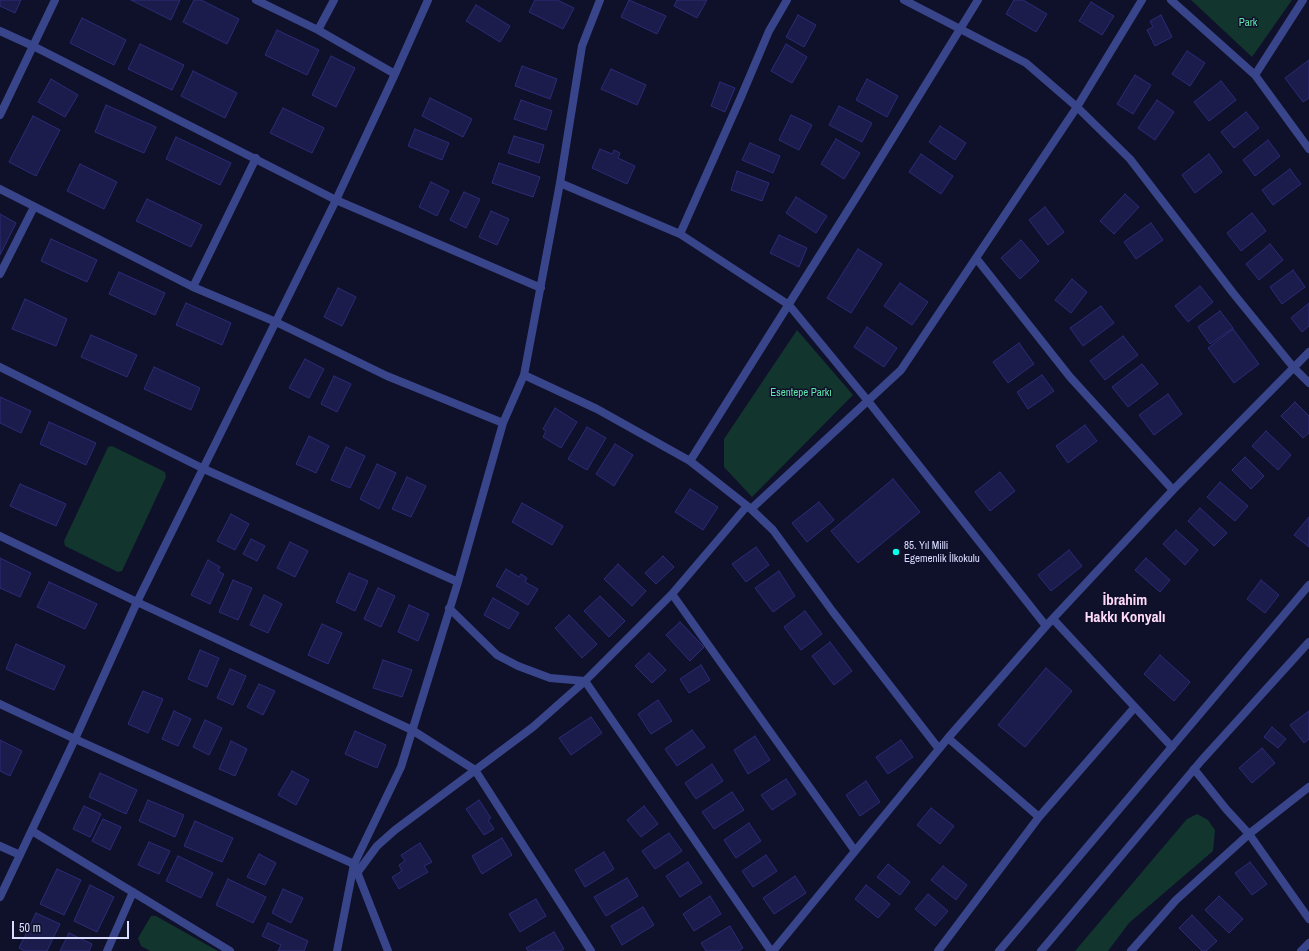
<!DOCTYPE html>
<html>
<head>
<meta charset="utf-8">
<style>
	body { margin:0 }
	#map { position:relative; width:1309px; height:951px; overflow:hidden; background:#0f102a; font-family:"Archivo Narrow",sans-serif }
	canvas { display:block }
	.scale { position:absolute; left:12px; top:921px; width:117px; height:18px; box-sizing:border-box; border:2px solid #d9dcff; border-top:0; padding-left:5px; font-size:12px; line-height:14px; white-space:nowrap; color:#d9dcff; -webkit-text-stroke:3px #0f102a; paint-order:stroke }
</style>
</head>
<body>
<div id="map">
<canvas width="1309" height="951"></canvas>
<div class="scale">50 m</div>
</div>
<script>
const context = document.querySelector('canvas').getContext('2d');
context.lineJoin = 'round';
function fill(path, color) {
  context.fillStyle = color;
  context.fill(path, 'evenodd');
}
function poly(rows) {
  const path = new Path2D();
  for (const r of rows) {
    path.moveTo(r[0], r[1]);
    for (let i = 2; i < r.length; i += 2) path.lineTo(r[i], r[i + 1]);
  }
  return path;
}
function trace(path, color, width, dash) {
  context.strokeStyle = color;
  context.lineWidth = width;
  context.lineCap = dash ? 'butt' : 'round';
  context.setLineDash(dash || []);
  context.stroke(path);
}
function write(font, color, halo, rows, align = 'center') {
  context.font = font + ' "Archivo Narrow",sans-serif';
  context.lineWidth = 3;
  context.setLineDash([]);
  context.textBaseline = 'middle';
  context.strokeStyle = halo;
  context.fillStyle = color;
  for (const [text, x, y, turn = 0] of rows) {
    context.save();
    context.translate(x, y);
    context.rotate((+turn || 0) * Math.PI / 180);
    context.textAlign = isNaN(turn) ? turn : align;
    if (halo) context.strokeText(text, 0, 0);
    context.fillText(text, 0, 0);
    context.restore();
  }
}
fill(poly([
	[1191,0,1292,0,1252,57],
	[797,330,853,395,752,497,724,467,724,439],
	[112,446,165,472,166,477,122,571,118,572,65,546,64,541,108,447],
	[1197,814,1208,820,1215,830,1213,851,1129,923,1108,951,1075,951,1187,819],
	[151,916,156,916,218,951,150,951,141,946,138,938]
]), '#12352d');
const building = poly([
	[0,0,21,0,15,13,0,6,0,0],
	[131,0,180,0,171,20,131,0],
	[194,0,201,0,239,19,227,44,183,22,194,0],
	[535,0,557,0,574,8,563,29,529,12,535,0],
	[629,0,666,16,657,34,621,17,629,0],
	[677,0,707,0,697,18,674,6,677,0],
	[1014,0,1023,0,1047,14,1036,32,1006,14,1014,0],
	[1091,2,1114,16,1102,35,1079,21,1091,2],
	[476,5,510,26,500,42,466,21,476,5],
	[798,15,816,25,804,47,786,37,798,15],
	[1161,15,1172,37,1155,46,1147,30,1153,27,1150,21,1161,15],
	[82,18,126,40,114,65,70,43,82,18],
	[277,30,319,50,307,75,265,55,277,30],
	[140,44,184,65,172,90,128,69,140,44],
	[786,44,807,57,792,83,771,71,786,44],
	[1187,51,1205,63,1190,86,1172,74,1187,51],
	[331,56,355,68,336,107,312,95,331,56],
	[1309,60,1309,98,1303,102,1285,78,1309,60],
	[522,66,557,79,550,99,515,86,522,66],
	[611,69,646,85,637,105,601,89,611,69],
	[193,71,237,93,225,118,181,96,193,71],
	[1135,75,1151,85,1133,114,1117,104,1135,75],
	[51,79,78,95,65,117,38,102,51,79],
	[867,79,898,96,887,117,856,100,867,79],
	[1221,81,1236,100,1209,121,1194,102,1221,81],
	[720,82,735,88,725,112,711,106,720,82],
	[430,98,472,119,463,137,422,116,430,98],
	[521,100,552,111,546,130,514,119,521,100],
	[1157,100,1174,112,1155,140,1138,128,1157,100],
	[106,105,156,127,144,153,95,132,106,105],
	[839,106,872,123,862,142,829,125,839,106],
	[283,108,324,128,312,153,270,133,283,108],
	[1246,112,1259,128,1234,148,1221,132,1246,112],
	[791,115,812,125,799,150,779,140,791,115],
	[33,116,60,130,36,176,9,162,33,116],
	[940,126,966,143,955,160,929,142,940,126],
	[415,129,449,143,442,160,408,146,415,129],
	[514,136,544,145,539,163,508,153,514,136],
	[176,137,231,163,220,185,166,159,176,137],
	[836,139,860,153,844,179,821,164,836,139],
	[1268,140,1280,156,1255,176,1243,160,1268,140],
	[750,143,780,156,773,173,742,160,750,143],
	[600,149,612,154,614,150,620,153,618,158,635,166,627,184,592,168,600,149],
	[921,154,953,176,941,194,909,172,921,154],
	[1209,154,1222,172,1195,193,1182,175,1209,154],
	[499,163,540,177,533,197,492,183,499,163],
	[80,164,117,182,104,209,67,191,80,164],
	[1290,169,1301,184,1273,205,1262,190,1290,169],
	[737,171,769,183,762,201,731,190,737,171],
	[431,182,449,191,437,216,419,207,431,182],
	[464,192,480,199,466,228,450,220,464,192],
	[1125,194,1139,207,1114,234,1100,221,1125,194],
	[796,197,827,216,816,233,786,213,796,197],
	[147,199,202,225,191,247,136,221,147,199],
	[1045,207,1064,232,1048,245,1029,220,1045,207],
	[491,211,509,219,497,245,479,237,491,211],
	[1252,213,1266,231,1241,251,1227,233,1252,213],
	[0,214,16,223,0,255,0,214],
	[1151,223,1163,240,1136,259,1124,242,1151,223],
	[779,235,807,248,799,267,770,253,779,235],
	[51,239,97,260,87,282,41,261,51,239],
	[1021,240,1039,261,1020,279,1001,258,1021,240],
	[1270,244,1283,260,1259,280,1246,264,1270,244],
	[858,249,882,264,851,313,827,298,858,249],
	[1293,270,1305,287,1282,304,1270,287,1293,270],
	[119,272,165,293,155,315,109,294,119,272],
	[1072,279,1087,292,1071,313,1055,300,1072,279],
	[900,283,928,302,912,325,884,306,900,283],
	[1200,286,1213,302,1188,322,1175,306,1200,286],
	[338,288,356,297,342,326,324,317,338,288],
	[25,299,67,319,56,346,12,329,25,299],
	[186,303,231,323,222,345,176,325,186,303],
	[1309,303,1309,326,1302,332,1291,318,1309,303],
	[1101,306,1114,323,1083,346,1070,328,1101,306],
	[1220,311,1233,328,1210,344,1198,327,1220,311],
	[867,327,897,348,884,367,854,347,867,327],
	[1233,329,1259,364,1234,383,1208,348,1233,329],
	[91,335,137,355,127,377,81,357,91,335],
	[1123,336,1138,355,1105,380,1090,361,1123,336],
	[1019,343,1034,364,1008,383,993,362,1019,343],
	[305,359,324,369,309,398,289,388,305,359],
	[1142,364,1158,384,1128,407,1112,387,1142,364],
	[154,367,200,388,191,410,144,389,154,367],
	[1042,375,1054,391,1028,409,1017,392,1042,375],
	[334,376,351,384,337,412,321,404,334,376],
	[1168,394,1182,414,1154,435,1139,415,1168,394],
	[0,397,31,411,21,433,0,423,0,397],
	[1295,402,1309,416,1309,433,1303,438,1281,416,1295,402],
	[555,408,577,422,561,448,543,437,546,431,543,429,555,408],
	[49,422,96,443,86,465,40,444,49,422],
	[1085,425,1097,441,1068,463,1056,446,1085,425],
	[587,427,606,438,587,470,568,459,587,427],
	[1266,431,1291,455,1278,470,1252,446,1266,431],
	[309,436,329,446,316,473,296,464,309,436],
	[615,444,633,455,614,486,596,474,615,444],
	[346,447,365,456,350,488,331,480,346,447],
	[1245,457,1264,476,1251,489,1232,470,1245,457],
	[377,464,396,473,379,509,360,499,377,464],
	[1000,472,1015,491,990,511,975,492,1000,472],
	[407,477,426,486,411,517,392,509,407,477],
	[893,479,920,512,858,563,831,531,893,479],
	[1220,482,1248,506,1235,521,1207,497,1220,482],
	[20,484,66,504,56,526,10,506,20,484],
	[690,489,718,507,703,530,675,512,690,489],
	[819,502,834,520,807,542,792,523,819,502],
	[522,503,563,526,552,545,512,522,522,503],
	[1200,508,1227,533,1214,546,1188,521,1200,508],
	[231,514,249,524,235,550,217,541,231,514],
	[1309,517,1309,547,1294,535,1309,517],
	[1176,530,1198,550,1185,565,1163,544,1176,530],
	[251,539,265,546,257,561,243,554,251,539],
	[290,542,308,551,295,577,277,568,290,542],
	[756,547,769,565,746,582,732,564,756,547],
	[1069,550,1082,566,1051,591,1038,575,1069,550],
	[663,556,674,567,656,584,645,573,663,556],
	[0,558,31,573,20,597,0,588,0,558],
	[1146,558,1170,580,1160,592,1135,570,1146,558],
	[208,560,220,567,218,571,224,574,210,604,191,595,208,560],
	[618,564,646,591,632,606,604,579,618,564],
	[506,569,519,577,521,574,527,578,525,582,538,589,528,605,496,586,506,569],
	[779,571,795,596,773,612,755,588,779,571],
	[349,573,368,581,355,611,336,602,349,573],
	[233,580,252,588,238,620,219,612,233,580],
	[1261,580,1279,595,1265,613,1247,599,1261,580],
	[49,582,97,604,85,629,37,607,49,582],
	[378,588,395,596,381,627,364,619,378,588],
	[264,595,282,604,268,633,250,625,264,595],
	[600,596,625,621,609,637,584,611,600,596],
	[493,598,519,613,509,629,484,615,493,598],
	[409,605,429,614,418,641,398,632,409,605],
	[805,611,822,634,801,650,784,627,805,611],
	[569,615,597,644,582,658,555,628,569,615],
	[680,622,704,647,690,661,666,635,680,622],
	[322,624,342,633,328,664,308,655,322,624],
	[830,642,852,671,834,685,812,656,830,642],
	[16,644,65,666,54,690,6,669,16,644],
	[200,650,219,658,207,687,188,679,200,650],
	[649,653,666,670,652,683,635,666,649,653],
	[1160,655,1190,682,1174,701,1144,674,1160,655],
	[383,660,412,670,402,697,373,688,383,660],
	[701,665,710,680,689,693,680,679,701,665],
	[1046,668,1072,691,1025,747,998,725,1046,668],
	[230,669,246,676,233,705,217,698,230,669],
	[259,684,275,691,263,715,247,707,259,684],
	[143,691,163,699,148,733,128,724,143,691],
	[658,700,672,721,651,734,638,714,658,700],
	[174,711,191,719,178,746,162,739,174,711],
	[1309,711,1309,739,1304,743,1290,725,1309,711],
	[591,717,602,733,571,755,559,738,591,717],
	[205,720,222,728,209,755,193,747,205,720],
	[1272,727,1286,739,1278,748,1264,737,1272,727],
	[692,730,705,747,677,766,665,749,692,730],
	[355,731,386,745,377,768,345,754,355,731],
	[755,736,770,760,748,774,734,750,755,736],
	[0,740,22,751,10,776,0,771,0,740],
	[901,740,913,757,888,774,876,757,901,740],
	[231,741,247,749,235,776,219,769,231,741],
	[1262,748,1275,763,1252,783,1239,768,1262,748],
	[712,764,723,781,696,799,685,783,712,764],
	[292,771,309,780,296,805,278,795,292,771],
	[100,773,137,790,126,814,89,797,100,773],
	[786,779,796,794,772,810,761,795,786,779],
	[866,781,880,802,860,816,846,795,866,781],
	[732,792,744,810,714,829,702,812,732,792],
	[148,800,184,815,175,837,139,821,148,800],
	[479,800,491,818,488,820,494,829,484,835,466,809,479,800],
	[84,806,101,814,90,837,73,829,84,806],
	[644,806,658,824,641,837,627,820,644,806],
	[931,808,954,826,940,844,917,825,931,808],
	[103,819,121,827,110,850,92,841,103,819],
	[195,821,233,838,222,862,184,846,195,821],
	[749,823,761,841,736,858,724,840,749,823],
	[669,833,682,851,655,869,642,851,669,833],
	[502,838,512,855,482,874,472,856,502,838],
	[149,842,170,851,159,874,138,865,149,842],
	[420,843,432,862,424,866,428,872,399,889,392,877,402,871,399,865,405,861,401,855,420,843],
	[604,852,614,869,585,887,575,870,604,852],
	[259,854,276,863,265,885,247,877,259,854],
	[766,855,777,871,753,887,742,871,766,855],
	[178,856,213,873,201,898,166,881,178,856],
	[688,862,702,883,680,897,666,876,688,862],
	[1250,862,1267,884,1252,895,1235,873,1250,862],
	[888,864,910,882,900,895,877,877,888,864],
	[943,866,967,885,956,900,931,880,943,866],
	[57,869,81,880,64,915,40,904,57,869],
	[795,876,806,893,774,914,763,898,795,876],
	[627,878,638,896,606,916,594,897,627,878],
	[228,879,266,897,253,923,216,905,228,879],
	[90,885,114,897,97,932,74,921,90,885],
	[866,885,890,904,878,918,855,899,866,885],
	[283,889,303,898,291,923,272,913,283,889],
	[928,894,948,911,935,926,915,909,928,894],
	[710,896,721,914,694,931,683,914,710,896],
	[1219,896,1243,919,1229,933,1205,910,1219,896],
	[536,899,546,916,520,932,509,914,536,899],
	[643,907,654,925,622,945,611,926,643,907],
	[36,913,60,924,47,951,25,951,19,948,36,913],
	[1192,915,1217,941,1206,951,1202,951,1179,928,1192,915],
	[268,923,308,941,304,951,278,951,281,945,262,936,268,923],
	[730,926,743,948,738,951,706,951,701,943,730,926],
	[554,932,564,949,560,951,528,951,526,948,554,932],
	[69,933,92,944,89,951,60,951,69,933]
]);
fill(building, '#1b1b4c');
trace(building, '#2c2c79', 1);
trace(poly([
	[256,0,318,30,395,74],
	[904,0,1026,63,1077,107,1130,159,1233,293,1294,368,1309,383],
	[1171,0,1255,75,1309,149],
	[318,30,334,0],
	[0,31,33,46,336,200,541,288],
	[1255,75,1303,0],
	[0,115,55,0],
	[560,183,680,234,789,305,868,401,1046,626],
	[0,189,193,287,276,322,387,376,503,423],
	[680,234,741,97,769,31,787,0],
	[976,258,1070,377,1173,490],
	[0,274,34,207],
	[193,287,256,158],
	[0,367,204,469,458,582],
	[524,375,597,409,690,461,751,509,773,530,833,612,939,749],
	[690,461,862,188,978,0],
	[751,509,901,370,1077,107,1142,0],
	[0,536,137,602,412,730,475,770,591,951],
	[672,594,855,851],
	[449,608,497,655,518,666,550,678,585,681,771,951],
	[1053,619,1172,747],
	[0,704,75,739,354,864,388,951],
	[948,738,1039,817],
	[1194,769,1226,809,1249,834,1309,919],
	[32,831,230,951],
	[0,846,20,855],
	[357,873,377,846,395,830,533,727,585,681,672,594,747,506],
	[0,897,75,739,137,602,336,200,395,74,428,0],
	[107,951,133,892],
	[337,951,354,864,401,767,458,582,503,423,524,375,560,183,582,46,600,0],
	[773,951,948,738,1046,626,1173,490,1309,352],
	[938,951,1039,817,1135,707],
	[1131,951,1176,900,1249,834,1309,787],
	[1301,951,1309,943]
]), '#39458b', 8);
trace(poly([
	[999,951,1309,585],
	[1041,951,1201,761,1309,642]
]), '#39458b', 8);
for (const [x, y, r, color] of [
	[896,552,4,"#05ffe8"]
]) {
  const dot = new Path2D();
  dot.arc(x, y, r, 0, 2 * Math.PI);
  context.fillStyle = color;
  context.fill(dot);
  trace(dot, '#0f102a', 1.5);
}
write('11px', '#5fe5aa', '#0f102a', [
	["Park",1248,23],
	["Esentepe Parkı",801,393]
]);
write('11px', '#d9dcff', '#0f102a', [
	["85. Yıl Milli",904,546],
	["Egemenlik İlkokulu",904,559]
], 'left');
write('bold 15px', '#ffdbf9', '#0f102a', [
	["İbrahim",1125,601],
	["Hakkı Konyalı",1125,618]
]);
</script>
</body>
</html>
